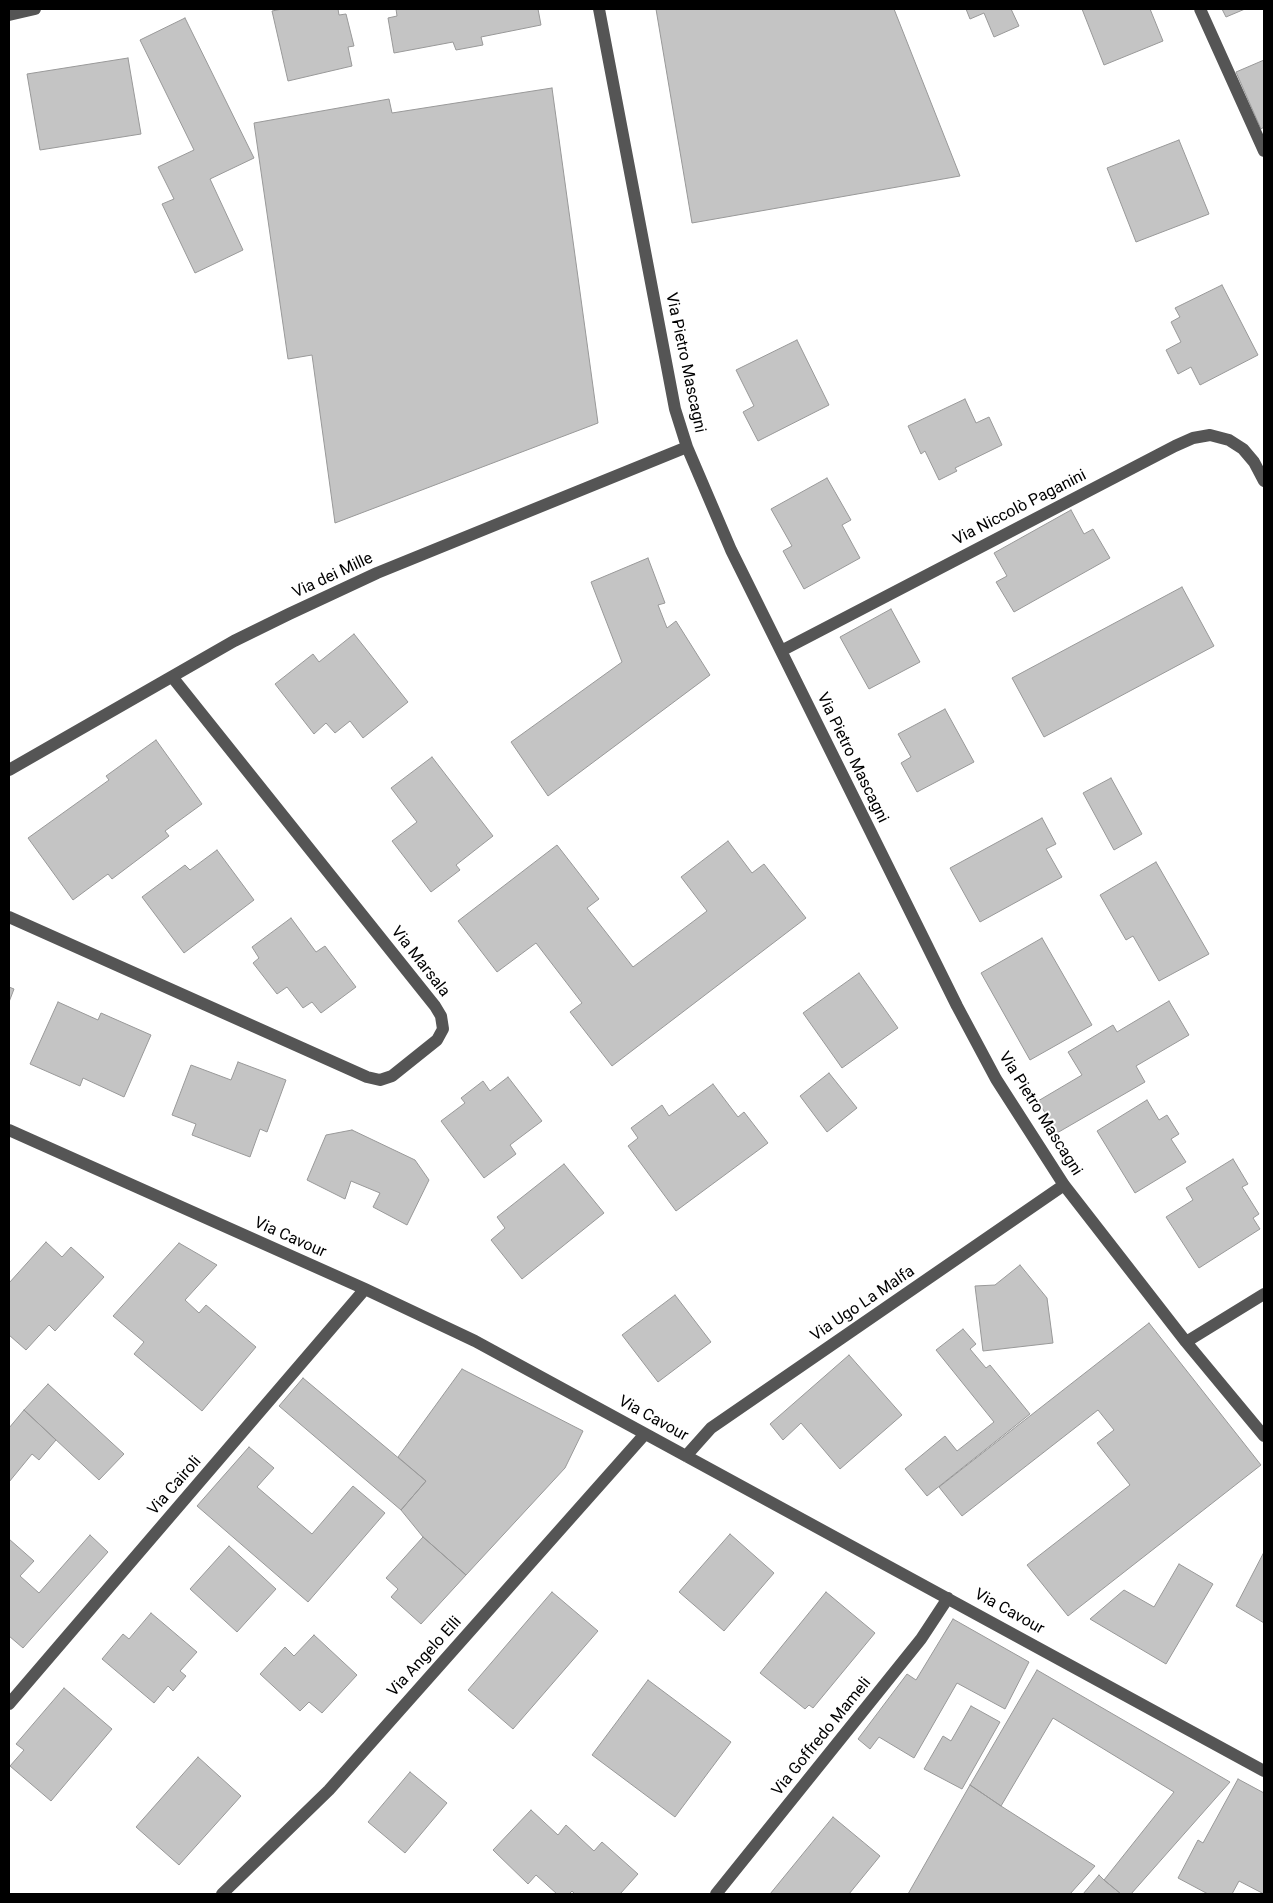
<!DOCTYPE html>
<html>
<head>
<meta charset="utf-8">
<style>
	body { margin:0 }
	#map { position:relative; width:1273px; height:1903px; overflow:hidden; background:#fff; font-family:Roboto,sans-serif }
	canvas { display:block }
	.frame { position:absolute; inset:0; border:10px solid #000; pointer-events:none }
</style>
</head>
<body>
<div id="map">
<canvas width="1273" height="1903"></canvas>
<div class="frame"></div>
</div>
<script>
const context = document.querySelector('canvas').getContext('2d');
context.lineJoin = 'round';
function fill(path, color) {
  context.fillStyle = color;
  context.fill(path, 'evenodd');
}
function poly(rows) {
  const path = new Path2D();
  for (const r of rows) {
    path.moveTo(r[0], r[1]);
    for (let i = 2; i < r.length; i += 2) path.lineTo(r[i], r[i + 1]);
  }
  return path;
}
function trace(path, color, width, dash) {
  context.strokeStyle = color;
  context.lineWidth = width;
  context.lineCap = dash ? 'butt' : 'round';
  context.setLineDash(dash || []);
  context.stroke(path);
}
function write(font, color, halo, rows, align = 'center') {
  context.font = font + ' Roboto,sans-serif';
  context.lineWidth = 4;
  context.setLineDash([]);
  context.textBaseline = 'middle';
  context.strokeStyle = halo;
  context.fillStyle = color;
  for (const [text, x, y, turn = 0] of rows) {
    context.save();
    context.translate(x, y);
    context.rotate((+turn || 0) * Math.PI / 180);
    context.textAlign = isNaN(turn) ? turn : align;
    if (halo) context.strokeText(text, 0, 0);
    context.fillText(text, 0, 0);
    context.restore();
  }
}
const building = poly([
	[282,9,338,9,339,15,346,14,354,46,348,47,352,66,288,81,272,11,282,9],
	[396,9,538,9,541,25,481,37,483,45,456,50,453,42,394,53,388,18,397,16,396,9],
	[656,9,894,9,960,176,692,223,656,9],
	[966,9,1011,9,1019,26,994,37,984,13,970,19,966,9],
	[1082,9,1150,9,1163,41,1104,65,1082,9],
	[1222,9,1245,9,1226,17,1222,9],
	[185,18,254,158,210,179,243,250,195,273,162,204,174,199,158,167,194,150,140,40,185,18],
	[128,58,141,134,40,150,27,74,128,58],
	[1264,60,1264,127,1261,129,1236,72,1264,60],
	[552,88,598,423,335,523,312,355,288,359,254,123,389,99,392,113,552,88],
	[1179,140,1209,214,1136,242,1107,168,1179,140],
	[1222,285,1258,355,1200,385,1191,367,1178,374,1166,350,1181,342,1171,322,1180,317,1175,308,1222,285],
	[797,340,829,405,758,441,743,412,754,406,736,370,797,340],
	[965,399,976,423,989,417,1002,445,955,468,957,471,939,480,925,451,921,454,908,426,965,399],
	[827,478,851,520,842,525,860,558,804,589,783,551,792,546,771,509,827,478],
	[1071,510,1084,534,1093,529,1110,558,1014,612,996,582,1007,576,994,553,1071,510],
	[648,558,665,603,658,605,667,628,676,621,710,675,548,796,511,742,622,662,591,582,648,558],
	[1182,587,1214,646,1044,737,1012,678,1182,587],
	[891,609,920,662,869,689,840,637,891,609],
	[354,634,408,702,363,738,350,721,335,733,326,723,314,734,275,684,313,654,319,662,354,634],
	[945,709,974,762,917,792,901,763,911,757,898,734,945,709],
	[156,740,202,804,165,831,169,836,112,879,108,874,73,900,28,838,109,780,106,776,156,740],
	[432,757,493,836,456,865,460,870,431,892,392,841,417,822,391,788,432,757],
	[1111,778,1142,834,1114,850,1083,793,1111,778],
	[1042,818,1056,844,1046,849,1062,877,980,922,950,868,1042,818],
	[728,841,752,873,764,864,806,918,612,1066,570,1012,582,1003,536,943,497,972,458,921,557,845,599,899,587,908,633,967,707,911,681,877,728,841],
	[217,850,254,900,184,953,142,897,185,865,190,870,217,850],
	[1156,862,1209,954,1159,981,1133,936,1126,940,1100,895,1156,862],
	[291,918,316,952,325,946,356,987,321,1013,312,1002,303,1008,287,987,277,994,253,963,259,958,252,947,291,918],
	[1042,938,1092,1025,1030,1060,981,973,1042,938],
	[859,973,898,1028,842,1068,803,1013,859,973],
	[9,987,14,989,9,1002,9,987],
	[1169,1001,1189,1035,1136,1066,1145,1082,1057,1133,1038,1101,1082,1075,1068,1052,1113,1025,1117,1032,1169,1001],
	[58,1002,98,1020,101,1013,151,1035,124,1097,83,1078,80,1086,30,1064,58,1002],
	[238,1062,286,1080,267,1132,260,1129,250,1157,192,1135,196,1124,172,1115,191,1065,231,1080,238,1062],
	[829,1073,857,1108,827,1132,800,1096,829,1073],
	[508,1077,542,1121,510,1145,516,1154,484,1178,441,1121,465,1103,461,1098,483,1081,490,1091,508,1077],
	[713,1084,738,1117,744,1112,768,1143,676,1211,628,1146,638,1138,631,1128,662,1105,669,1116,713,1084],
	[1147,1100,1159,1120,1167,1115,1179,1134,1171,1139,1186,1162,1135,1193,1097,1131,1147,1100],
	[352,1130,415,1160,429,1180,407,1225,373,1207,380,1193,351,1181,345,1199,307,1180,326,1135,352,1130],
	[1233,1159,1248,1184,1242,1187,1259,1214,1253,1218,1260,1229,1199,1268,1166,1217,1193,1200,1186,1188,1233,1159],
	[564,1164,604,1213,522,1279,491,1240,505,1228,497,1217,564,1164],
	[46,1242,62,1257,71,1247,104,1277,55,1331,49,1325,26,1350,9,1335,9,1283,46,1242],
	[179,1243,217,1265,185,1300,199,1313,206,1305,256,1347,202,1411,134,1354,144,1342,113,1316,179,1243],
	[1020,1265,1047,1298,1053,1343,983,1351,975,1286,995,1285,1020,1265],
	[675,1295,711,1342,658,1382,622,1335,675,1295],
	[1149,1323,1261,1465,1068,1616,1027,1565,1130,1485,1097,1443,1114,1430,1098,1410,962,1516,939,1487,1149,1323],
	[963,1329,976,1344,970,1349,986,1368,990,1365,1030,1414,927,1496,905,1469,945,1436,957,1451,994,1422,936,1350,963,1329],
	[849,1355,902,1415,840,1469,801,1423,783,1440,770,1424,849,1355],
	[462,1369,583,1431,565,1468,466,1575,423,1537,401,1510,426,1481,398,1457,462,1369],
	[303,1378,426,1481,401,1510,279,1406,303,1378],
	[48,1384,124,1454,99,1480,24,1410,48,1384],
	[24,1410,56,1440,39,1460,32,1454,9,1482,9,1428,24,1410],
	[249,1447,274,1468,257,1487,312,1534,353,1486,385,1513,308,1602,197,1506,249,1447],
	[730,1534,774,1573,724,1631,679,1592,730,1534],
	[90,1535,108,1552,23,1648,9,1636,9,1539,34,1561,20,1576,39,1593,90,1535],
	[423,1537,466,1575,421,1624,391,1597,398,1589,386,1578,423,1537],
	[229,1546,276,1589,237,1632,190,1589,229,1546],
	[1264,1552,1264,1623,1236,1606,1264,1552],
	[1179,1564,1213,1584,1166,1664,1090,1619,1124,1590,1154,1607,1179,1564],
	[552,1592,598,1631,513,1729,468,1690,552,1592],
	[826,1592,875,1633,813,1708,809,1705,805,1709,760,1673,826,1592],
	[151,1613,197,1652,180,1671,186,1676,173,1691,168,1686,154,1703,102,1659,123,1634,129,1639,151,1613],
	[953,1619,1029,1662,1005,1709,957,1683,914,1758,879,1737,870,1749,858,1739,907,1674,916,1680,953,1619],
	[314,1635,357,1675,322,1713,309,1702,300,1711,260,1674,285,1647,294,1656,314,1635],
	[1037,1670,1230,1782,1131,1894,1121,1894,1104,1880,1174,1792,1053,1718,1001,1806,970,1785,1037,1670],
	[648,1680,731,1742,675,1817,592,1755,648,1680],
	[64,1688,112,1729,51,1801,10,1766,24,1750,16,1744,64,1688],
	[971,1706,1000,1722,962,1789,924,1769,943,1736,951,1741,971,1706],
	[198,1757,241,1796,179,1865,136,1827,198,1757],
	[410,1772,447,1803,405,1853,368,1822,410,1772],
	[1238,1779,1264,1793,1264,1894,1239,1881,1232,1894,1208,1894,1178,1878,1198,1840,1203,1843,1238,1779],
	[970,1785,1001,1806,1095,1866,1070,1894,908,1894,970,1785],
	[531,1810,558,1835,566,1825,594,1851,602,1842,638,1874,620,1894,575,1894,572,1891,569,1894,557,1894,536,1875,528,1884,493,1850,531,1810],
	[833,1817,880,1856,849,1894,770,1894,833,1817],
	[1099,1875,1104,1880,1121,1894,1083,1894,1099,1875]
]);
fill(building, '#c4c4c4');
trace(building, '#999', 1);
trace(poly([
	[599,9,675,409,687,447,731,550,957,1006,996,1079,1064,1185,1186,1342,1264,1436],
	[1200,9,1264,151],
	[9,15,35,9],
	[781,651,1175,446,1193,438,1210,435,1229,440,1243,449,1254,462,1264,481],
	[9,770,234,641,289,614,377,573,687,447],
	[9,917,367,1077,380,1080,392,1076,437,1040,443,1029,441,1016,435,1006,173,678],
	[9,1130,365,1289,475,1341,1264,1771],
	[1186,1342,1264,1294],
	[686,1456,711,1428,1064,1185],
	[9,1704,365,1289],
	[222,1894,329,1790,645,1434],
	[716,1894,921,1639,948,1598]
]), '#555', 12);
write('16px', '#000', '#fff', [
	["Via Pietro Mascagni",685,363,78],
	["Via Niccolò Paganini",1020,508,-27],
	["Via dei Mille",333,576,-25],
	["Via Pietro Mascagni",852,758,64],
	["Via Marsala",420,962,52],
	["Via Pietro Mascagni",1040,1114,58],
	["Via Cavour",290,1238,24],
	["Via Ugo La Malfa",863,1304,-34],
	["Via Cavour",653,1419,29],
	["Via Cairoli",175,1486,-49],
	["Via Cavour",1009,1612,29],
	["Via Angelo Elli",425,1657,-48],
	["Via Goffredo Mameli",822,1737,-51]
]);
</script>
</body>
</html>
